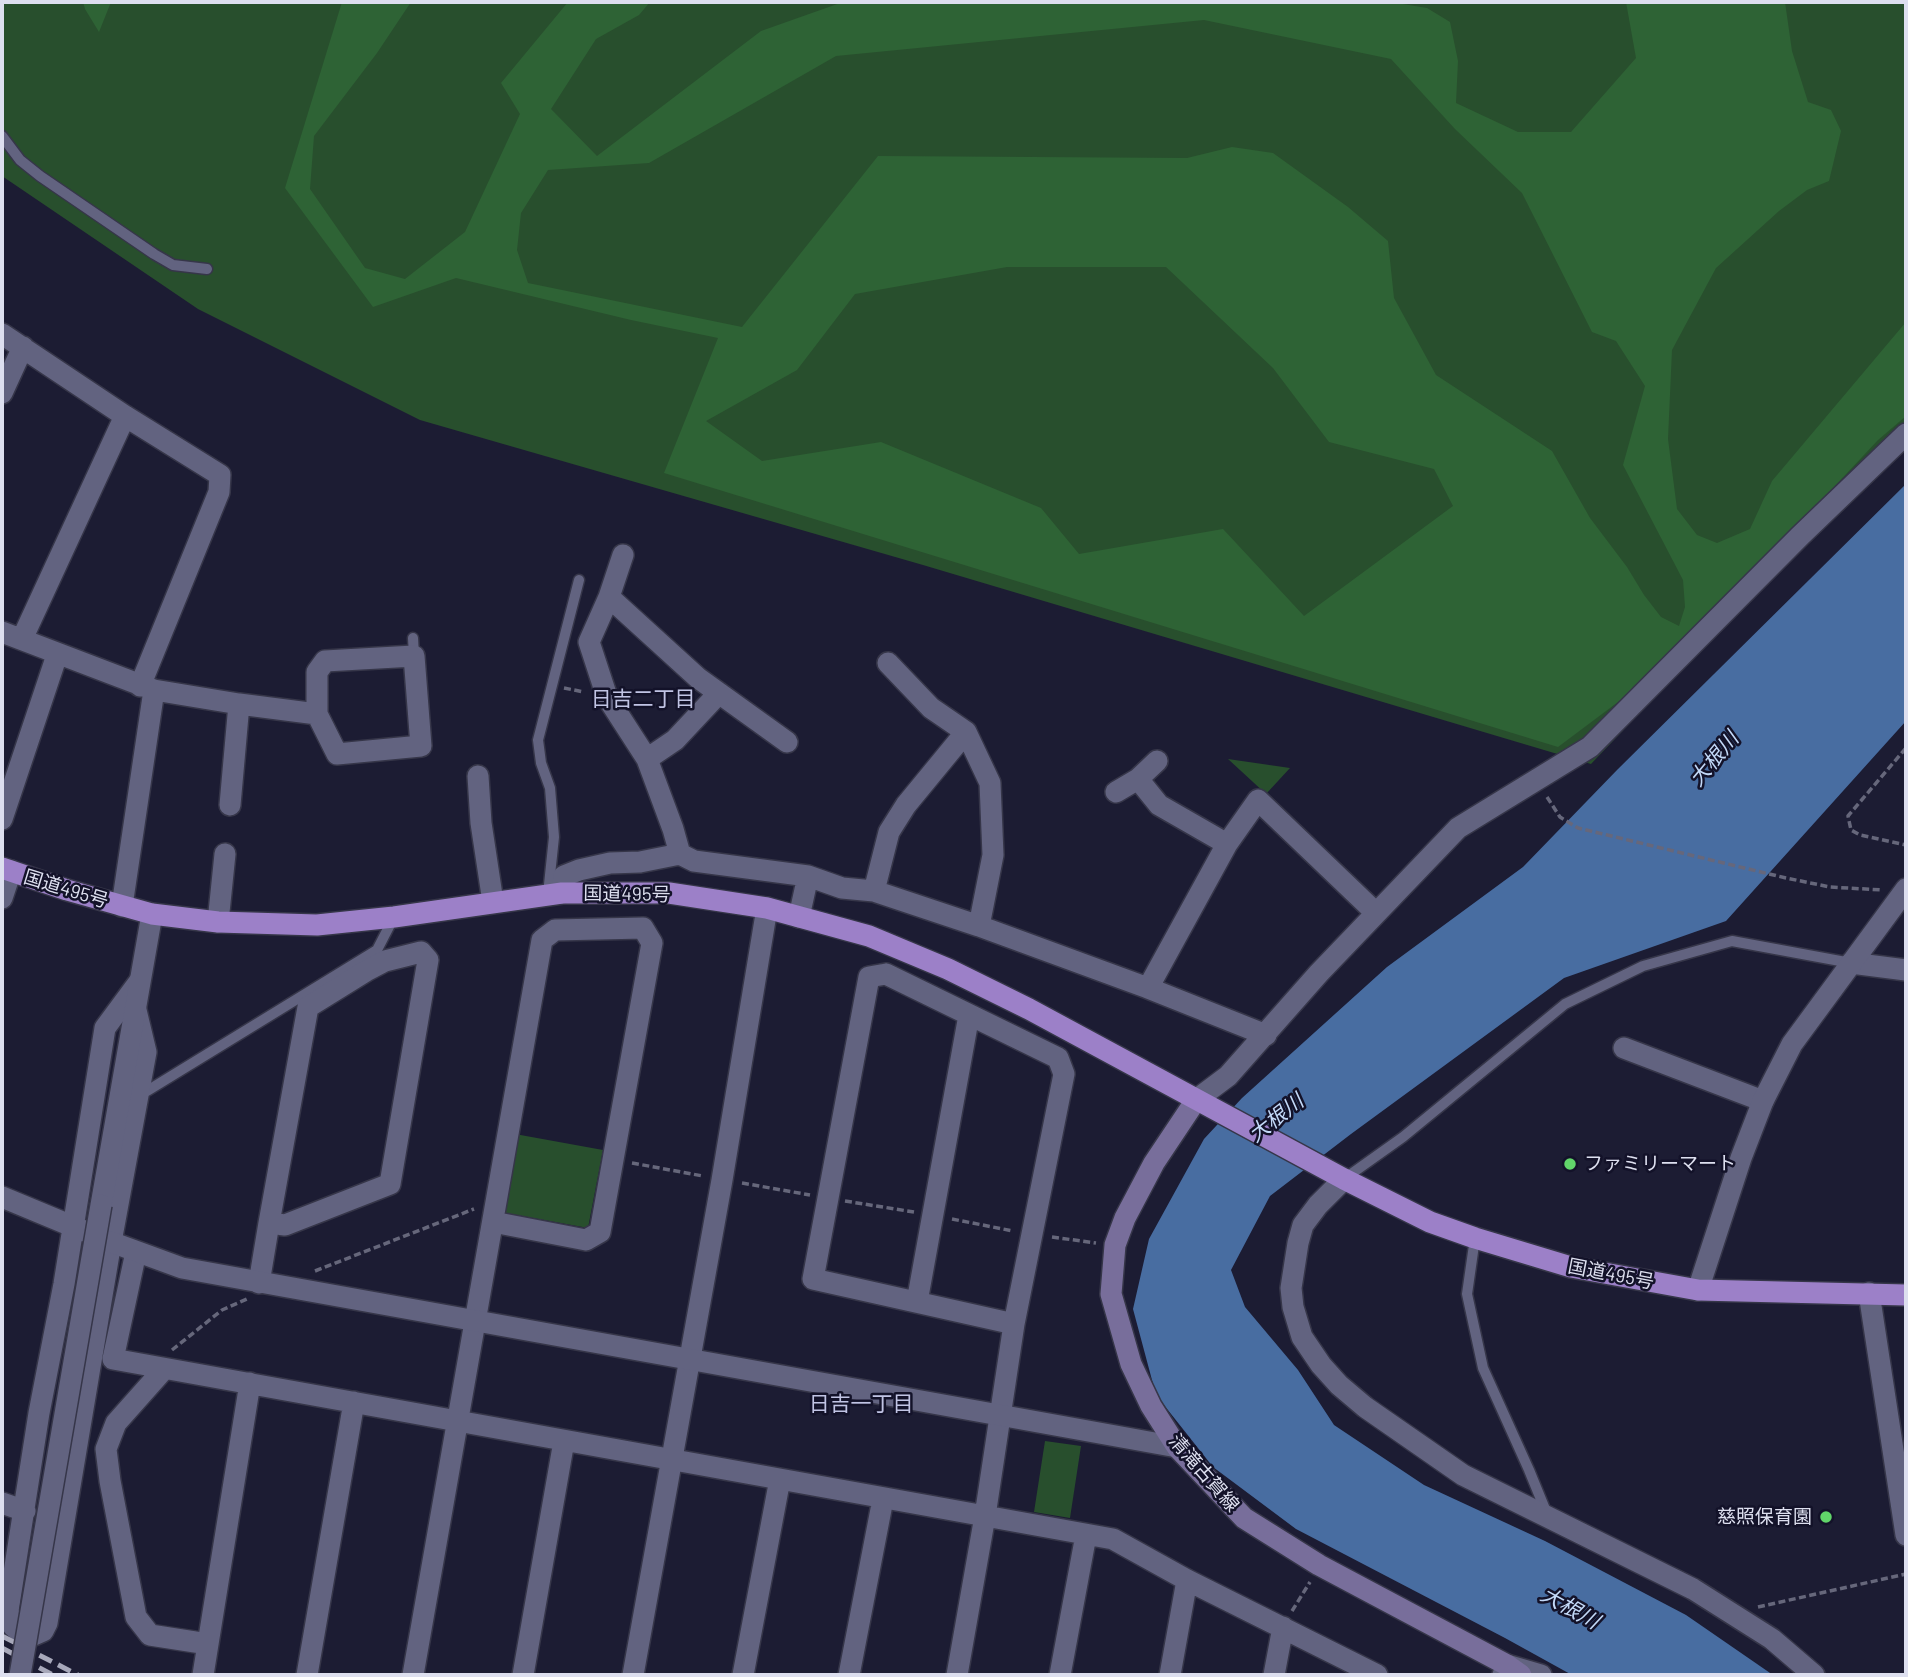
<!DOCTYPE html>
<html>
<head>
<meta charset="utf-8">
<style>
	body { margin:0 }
	#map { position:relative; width:1908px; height:1677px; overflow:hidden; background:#1c1c33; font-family:Barlow,sans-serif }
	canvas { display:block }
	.frame { position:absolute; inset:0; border:4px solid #dddfef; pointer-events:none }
</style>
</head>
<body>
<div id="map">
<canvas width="1908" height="1677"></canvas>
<div class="frame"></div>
</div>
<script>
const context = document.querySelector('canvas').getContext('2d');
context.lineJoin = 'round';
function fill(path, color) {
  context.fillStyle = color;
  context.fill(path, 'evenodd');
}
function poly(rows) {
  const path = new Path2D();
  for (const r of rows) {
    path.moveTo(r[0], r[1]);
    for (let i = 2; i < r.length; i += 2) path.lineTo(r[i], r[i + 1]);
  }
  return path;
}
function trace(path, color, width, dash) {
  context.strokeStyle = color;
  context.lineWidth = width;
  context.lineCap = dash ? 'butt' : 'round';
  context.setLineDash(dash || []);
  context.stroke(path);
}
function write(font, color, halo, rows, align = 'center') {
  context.font = font + ' Barlow,"Noto Sans JP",sans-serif';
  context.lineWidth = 5;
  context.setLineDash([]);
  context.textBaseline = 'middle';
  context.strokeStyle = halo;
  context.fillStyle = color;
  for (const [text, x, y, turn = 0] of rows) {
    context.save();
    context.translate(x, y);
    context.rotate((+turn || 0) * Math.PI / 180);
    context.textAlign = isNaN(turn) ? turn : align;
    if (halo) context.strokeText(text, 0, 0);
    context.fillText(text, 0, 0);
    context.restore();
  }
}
fill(poly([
	[2,2,1906,2,1906,434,1591,764,923,565,420,420,198,309,2,176],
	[1228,759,1290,768,1266,794],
	[515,1134,603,1150,588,1228,500,1212],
	[1045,1441,1081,1446,1070,1518,1034,1512]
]), '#284f2d');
fill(poly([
	[83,2,111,2,99,32,85,9],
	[342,2,411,2,377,53,314,136,310,189,365,268,405,279,465,232,520,114,501,83,568,2,650,2,639,15,596,39,551,109,597,156,761,31,843,2,1391,2,1427,8,1450,22,1458,61,1456,103,1518,132,1571,132,1636,58,1626,2,1785,2,1792,51,1808,102,1831,110,1841,131,1829,181,1807,190,1779,211,1716,268,1672,350,1668,439,1677,509,1697,535,1717,543,1750,529,1772,481,1906,322,1906,416,1878,440,1666,666,1558,747,664,473,718,338,631,320,456,278,373,307,285,188],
	[1204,20,1391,59,1455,129,1522,193,1592,332,1616,341,1645,386,1623,465,1683,580,1685,607,1679,626,1661,617,1644,595,1627,567,1590,518,1552,451,1436,375,1394,298,1388,241,1348,207,1273,153,1232,147,1187,158,878,156,742,327,528,283,517,250,521,213,548,170,649,163,836,56],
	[1007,267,1166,267,1273,368,1329,442,1434,469,1453,506,1304,616,1223,529,1079,554,1041,508,881,442,762,461,706,421,797,370,855,294]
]), '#2e6335');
fill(poly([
	[1906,484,1906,721,1726,921,1564,978,1351,1134,1270,1196,1231,1270,1245,1307,1298,1370,1334,1425,1424,1485,1545,1541,1686,1615,1773,1675,1572,1675,1505,1638,1296,1529,1213,1467,1156,1395,1133,1309,1149,1239,1204,1139,1242,1098,1387,967,1523,867,1618,769]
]), '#486da1');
const service = poly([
	[2,136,20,160,40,176,154,254,173,265,207,269],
	[413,638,414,656],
	[548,894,554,837,550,788,541,763,538,740,579,580],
	[139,1092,147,1091,377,950,394,917],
	[1344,1179,1403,1137,1565,1004,1643,966,1732,941,1851,963],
	[1475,1238,1467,1294,1483,1368,1529,1470,1547,1514]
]);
const minor = poly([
	[2,334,125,416,220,475,219,492,140,686],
	[2,393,23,347],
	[623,555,609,597,698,678,787,742],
	[609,597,589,642,607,697,647,759,675,740,719,693],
	[2,632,154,690,239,704,230,805],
	[22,639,125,416],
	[888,663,931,708,966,732],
	[239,704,317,714,337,754,421,746,414,656,325,661,317,672,317,714],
	[647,759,673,829,680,854],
	[478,776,481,823,493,902],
	[1138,779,1159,805,1227,844],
	[1116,792,1138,779,1157,761],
	[2,819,57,655],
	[562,893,564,876,579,870,610,863,640,862,680,854,694,861,808,876,842,888,874,891],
	[2,898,11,871],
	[122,906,154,690],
	[799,917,808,876],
	[218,922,225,854],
	[979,926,993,855,990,783,966,732,906,805,889,832,874,891,979,926,1148,988,1266,1035],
	[1851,963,1906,970],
	[886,974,1058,1058,1064,1074,1014,1324,813,1279,869,977,886,974],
	[1148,988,1227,844,1258,800,1376,913],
	[135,1006,146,1052,111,1242,47,1623,43,1631,34,1635,20,1632,13,1626,8,1611,39,1413,64,1284,105,1028,139,982],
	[1624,1048,1763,1101],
	[1196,1100,1228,1076,1319,973,1458,828,1590,747,1800,536,1906,434],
	[1344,1179,1318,1205,1303,1225,1298,1243,1291,1288,1293,1307,1302,1337,1321,1365,1339,1385,1365,1407,1463,1475,1693,1589,1772,1639,1814,1675],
	[2,1197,84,1231],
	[136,1252,113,1359,1113,1539,1187,1580,1377,1675],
	[259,1283,269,1223,308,1007,366,971,385,961,421,952,428,960,390,1184,285,1225,269,1223],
	[1869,1293,1906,1535],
	[917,1302,969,1015],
	[164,1369,116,1423,106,1449,110,1481,136,1617,150,1635,208,1644],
	[2,1503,25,1511],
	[203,1675,250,1383],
	[307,1675,354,1402],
	[413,1675,542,940,555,930,643,928,652,943,600,1232,586,1240,493,1222],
	[523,1675,564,1441],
	[633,1675,722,1180,767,908],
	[743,1675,780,1479],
	[849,1675,883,1499],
	[957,1675,985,1516,1014,1324],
	[1060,1675,1086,1535],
	[1170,1675,1187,1580],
	[1274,1675,1283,1627],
	[1503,1675,1507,1665,1541,1675]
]);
const tertiary = poly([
	[101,1205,152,914],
	[111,1242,182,1268,1177,1447],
	[1698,1290,1741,1158,1763,1101,1792,1044,1906,889]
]);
const secondary = poly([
	[1196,1100,1154,1163,1125,1218,1115,1245,1111,1294,1131,1364,1151,1406,1177,1447,1244,1518,1319,1565,1507,1665,1521,1675]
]);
const trunk = poly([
	[2,868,67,890,152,914,218,922,317,925,394,917,562,893,669,893,767,908,869,936,948,969,1029,1009,1344,1179,1430,1222,1475,1238,1571,1267,1698,1290,1906,1295]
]);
trace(service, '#363649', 13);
trace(minor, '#363649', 24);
trace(tertiary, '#363649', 24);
trace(secondary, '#363649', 24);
trace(trunk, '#363649', 24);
trace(poly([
	[564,688,584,692],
	[1906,748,1848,816,1851,830,1860,835,1906,845],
	[1547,797,1560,817,1578,828,1786,878,1830,887,1882,890],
	[632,1163,703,1176],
	[742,1183,810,1195],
	[845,1201,914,1212],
	[952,1219,1013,1231],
	[1052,1237,1096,1243],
	[315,1271,474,1209],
	[172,1350,222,1310,247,1299],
	[1758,1607,1906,1574],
	[1292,1611,1310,1582]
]), '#66677b', 3.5, [7, 3.5]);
trace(service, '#626380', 10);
trace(minor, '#626380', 21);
trace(tertiary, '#626380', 21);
trace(secondary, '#786e9b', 21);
trace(trunk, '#9c80c8', 21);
trace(poly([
	[2,1636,78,1675],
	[2,1648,53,1675]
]), '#a7a8ba', 5, [14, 7]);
const tertiaryBridge = poly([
	[20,1675,101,1205]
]);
trace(tertiaryBridge, '#363649', 24, []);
trace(tertiaryBridge, '#626380', 21);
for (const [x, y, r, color] of [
	[1570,1164,7,"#61d56a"],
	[1826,1517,7,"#61d56a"]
]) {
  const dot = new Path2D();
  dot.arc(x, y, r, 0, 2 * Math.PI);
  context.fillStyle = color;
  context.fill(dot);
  trace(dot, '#131229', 2.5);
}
write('19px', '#dddfef', '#131229', [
	["国道495号",66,889,17],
	["国道495号",627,894,1],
	["国道495号",1611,1274,11],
	["清滝古賀線",1204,1473,49]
]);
write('19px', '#dddfef', '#131229', [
	["ファミリーマート",1584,1164],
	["慈照保育園",1812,1517,"right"]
], 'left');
write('21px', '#c1c4e4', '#131229', [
	["日吉二丁目",643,699],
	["日吉一丁目",861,1404]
]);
write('italic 21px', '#c3d9f8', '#131229', [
	["大根川",1714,759,-50],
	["大根川",1276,1118,-38],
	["大根川",1570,1608,29]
]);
</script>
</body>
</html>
